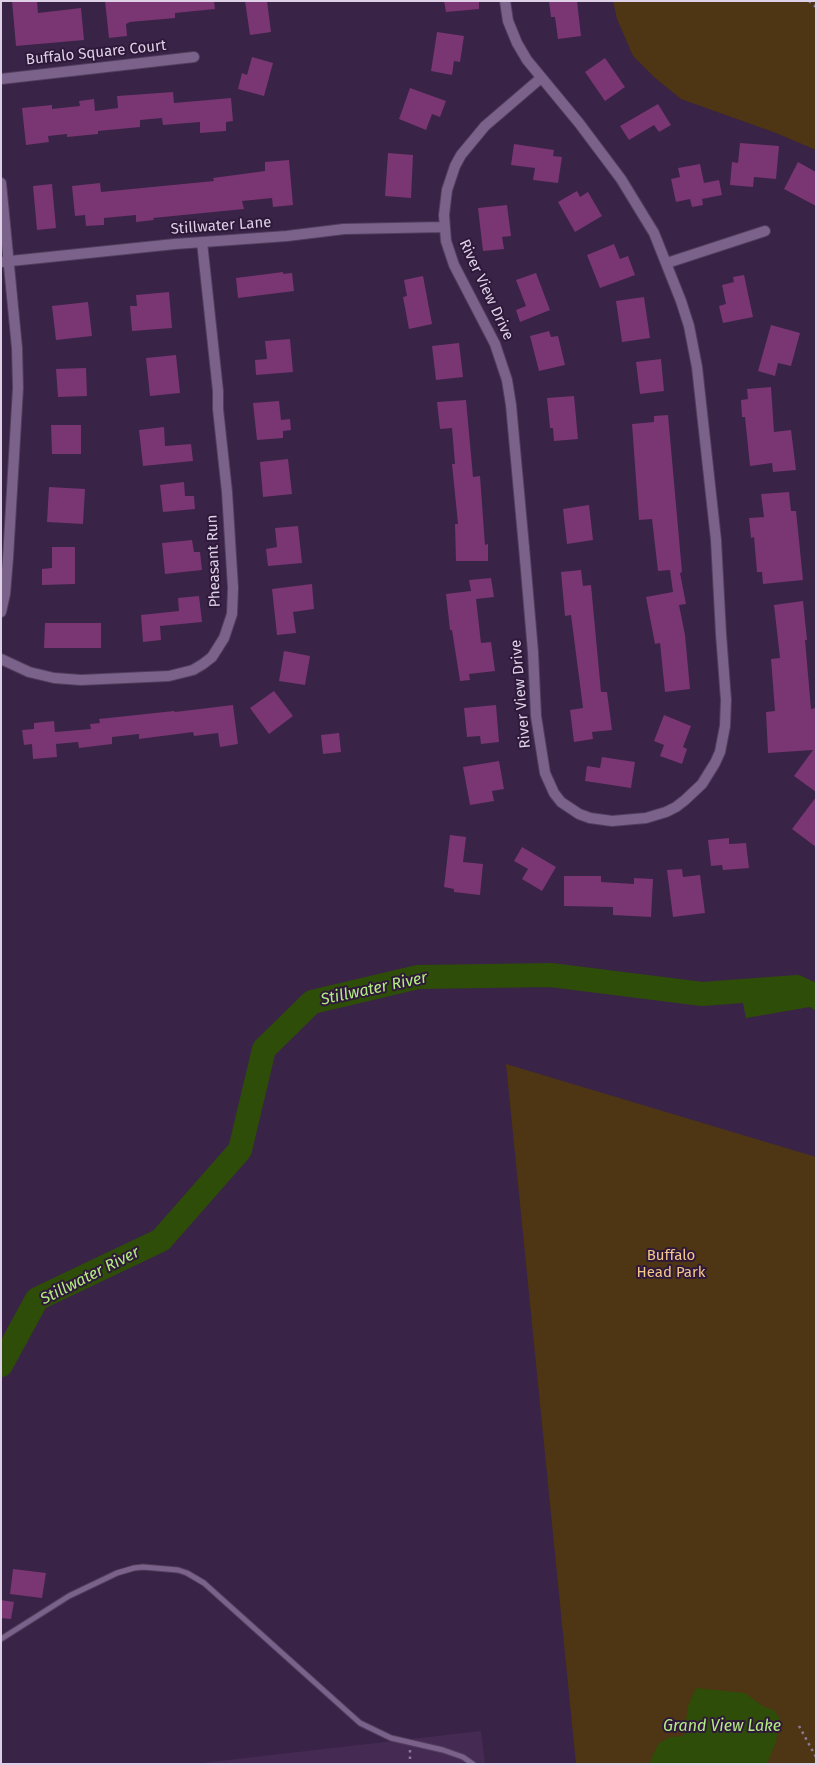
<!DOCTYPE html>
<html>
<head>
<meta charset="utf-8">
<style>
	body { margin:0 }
	#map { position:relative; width:817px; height:1765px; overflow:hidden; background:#392346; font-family:"Fira Sans",sans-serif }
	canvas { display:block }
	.frame { position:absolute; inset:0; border:2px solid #ded1e7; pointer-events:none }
</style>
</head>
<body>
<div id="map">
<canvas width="817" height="1765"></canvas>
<div class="frame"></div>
</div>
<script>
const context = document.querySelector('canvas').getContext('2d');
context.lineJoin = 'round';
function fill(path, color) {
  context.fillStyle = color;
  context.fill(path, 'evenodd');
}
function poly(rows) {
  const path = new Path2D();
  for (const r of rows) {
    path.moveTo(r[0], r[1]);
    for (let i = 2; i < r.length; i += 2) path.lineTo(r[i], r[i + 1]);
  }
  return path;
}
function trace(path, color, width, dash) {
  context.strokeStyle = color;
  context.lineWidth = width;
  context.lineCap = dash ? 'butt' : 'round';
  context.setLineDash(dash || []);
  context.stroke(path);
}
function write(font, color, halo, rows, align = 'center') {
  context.font = font + ' "Fira Sans",sans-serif';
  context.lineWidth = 4;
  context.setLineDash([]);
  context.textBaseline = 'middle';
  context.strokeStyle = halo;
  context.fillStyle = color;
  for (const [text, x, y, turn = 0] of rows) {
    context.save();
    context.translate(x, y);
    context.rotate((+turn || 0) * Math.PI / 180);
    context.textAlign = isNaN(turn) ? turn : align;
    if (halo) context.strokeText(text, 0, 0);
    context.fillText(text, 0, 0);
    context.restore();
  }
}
fill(poly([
	[481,1731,485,1764,193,1764]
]), '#452b54');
fill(poly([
	[613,1,816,1,816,150,776,133,681,99,654,77,633,56,617,19],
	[506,1064,816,1157,816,1764,576,1764]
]), '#4e3514');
fill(poly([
	[788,979,816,982,816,1011,810,1007,746,1018,739,983],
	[696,1688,745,1693,764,1707,774,1710,780,1719,776,1742,767,1764,650,1764,651,1759,659,1743,670,1737,684,1736,688,1706]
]), '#2e4d09');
trace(poly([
	[1,1365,37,1299,161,1240,240,1150,264,1049,312,1002,418,977,551,975,702,994,797,987,816,996]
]), '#2e4d09', 24);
fill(poly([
	[12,1,37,1,38,13,81,8,84,40,16,46],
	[105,1,214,1,215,9,175,13,175,18,130,22,126,24,127,36,109,38],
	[245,1,267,1,271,32,250,35],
	[444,1,479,1,479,9,446,12],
	[549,1,577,1,581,36,558,39,555,17,551,17],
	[437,32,464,36,460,62,454,61,452,75,431,71],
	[252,57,273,63,264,96,238,89,242,73,247,75],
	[605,58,625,87,605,101,585,72],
	[410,88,446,101,440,117,432,114,426,130,399,119],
	[173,92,174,103,231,98,233,121,226,122,226,131,200,133,200,122,163,125,162,118,140,120,140,127,98,131,98,134,67,137,67,134,48,136,49,142,26,145,22,108,52,105,52,109,80,106,79,101,94,99,95,111,118,108,117,96],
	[658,104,671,125,659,132,654,125,629,140,620,126],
	[740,143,779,146,776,179,754,177,753,187,730,185,732,162,738,163],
	[514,144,554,150,553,156,562,157,558,183,533,180,535,168,511,165],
	[388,153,413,155,411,198,385,196],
	[289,160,293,205,273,207,272,198,242,201,244,209,153,218,154,220,136,222,136,215,104,218,104,225,86,226,85,215,75,216,72,186,100,183,101,192,214,181,213,178,265,171,265,162],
	[798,162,816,172,816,206,784,189],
	[700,164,704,183,719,180,722,195,702,199,703,205,692,207,690,199,676,202,671,179,680,177,678,168],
	[52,184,56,228,37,230,33,186],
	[577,191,580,197,588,192,602,216,575,232,558,202],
	[507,205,511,236,502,237,504,249,483,251,478,208],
	[614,244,620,259,628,256,635,275,600,288,587,255],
	[283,272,283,274,292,273,294,291,238,298,236,278],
	[536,273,550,310,520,322,516,310,526,306,516,280],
	[744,275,753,317,723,323,719,306,726,304,722,285,734,282,733,277],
	[423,276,432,324,409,329,403,297,407,296,404,280],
	[169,292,172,328,132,331,130,306,137,306,136,295],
	[644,297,650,338,622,342,616,301],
	[88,302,92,336,56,340,52,306],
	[771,325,800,333,791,366,778,363,775,376,758,371],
	[549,331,551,337,558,336,565,365,539,371,530,336],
	[290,339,293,372,256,375,255,360,267,359,265,341],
	[459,343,463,377,436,380,432,346],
	[176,355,180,393,150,396,146,358],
	[661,359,664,391,640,394,636,362],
	[86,368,87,396,58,397,56,369],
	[771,387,774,432,791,430,796,470,773,472,772,463,750,466,745,417,742,417,741,400,748,399,747,389],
	[574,396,578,439,554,441,553,428,550,428,547,398],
	[466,400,473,477,480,476,485,545,488,544,488,561,456,561,455,524,458,524,452,464,455,464,452,428,440,429,437,402],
	[279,401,281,420,290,419,291,430,283,431,283,438,257,440,253,403],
	[668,415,682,572,680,573,686,604,679,605,685,635,690,689,665,692,660,643,655,644,646,597,673,592,670,570,658,571,652,519,639,520,632,424,654,422,654,416],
	[51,425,81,425,81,454,52,454],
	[164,427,165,446,191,444,193,461,143,466,139,430],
	[288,459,292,494,263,497,260,462],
	[184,482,185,496,194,496,195,509,163,512,160,485],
	[49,487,85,489,83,524,47,522],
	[789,492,791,511,796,511,803,580,763,584,762,572,757,572,754,537,751,538,749,518,764,517,761,494],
	[589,505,593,540,567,544,563,509],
	[298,526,302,563,268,566,266,549,277,547,275,528],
	[192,540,194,552,200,552,202,570,165,574,162,543],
	[52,547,75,547,75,584,42,585,42,569,52,568],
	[581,570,583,586,591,585,601,692,607,692,612,730,592,732,593,739,574,742,570,710,583,708,571,615,565,616,561,572],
	[491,578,494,597,476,599,481,643,491,642,495,671,469,674,470,680,460,681,452,630,450,630,446,594,471,591,469,580],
	[312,584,314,609,293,612,296,633,277,635,272,589],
	[199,596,202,622,160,626,161,640,143,642,141,615,179,611,178,598],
	[803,601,807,640,805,640,811,709,816,708,816,792,794,776,813,750,768,753,766,712,775,711,771,659,780,658,774,605],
	[45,623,101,623,101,648,44,648],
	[284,651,310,656,305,685,279,681],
	[274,691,293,716,269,734,250,708],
	[233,705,238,744,220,747,218,733,194,736,193,732,139,739,139,734,112,737,112,744,79,748,78,742,56,744,57,757,33,759,32,744,24,745,22,730,34,729,34,723,54,721,55,732,91,729,90,724,100,723,99,719,174,711,175,712],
	[496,705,499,742,481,744,480,736,467,737,464,708],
	[664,715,691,726,683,747,687,749,682,764,660,756,664,745,654,741],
	[339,733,341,752,323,754,321,735],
	[602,757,635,762,631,788,585,781,587,766,600,768],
	[499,761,504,789,492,791,494,801,470,805,463,767],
	[816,797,816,847,792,829],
	[450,835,466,837,463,862,483,864,480,895,454,892,454,889,444,887],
	[729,838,729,844,746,843,749,868,723,870,722,865,711,866,708,840],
	[522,847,556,867,542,891,522,879,528,869,514,861],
	[682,869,683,877,700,875,705,913,673,917,667,870],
	[564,876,601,876,601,882,634,884,634,878,653,879,651,917,613,915,613,907,564,906],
	[13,1569,46,1573,42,1598,10,1594],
	[1,1600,14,1602,11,1619,1,1618]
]), '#793672');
const service = poly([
	[1,1639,69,1596,117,1573,134,1568,143,1567,178,1570,187,1573,204,1583,360,1723,391,1738,443,1750,463,1757,473,1764]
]);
const minor = poly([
	[505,1,508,21,517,43,527,60,579,123,621,179,654,233,681,301,689,326,697,367,716,540,721,634,726,700,725,726,720,752,715,763,702,784,685,800,676,807,666,812,646,818,612,821,590,818,579,814,561,802,554,793,545,773,536,716,533,652,524,547,511,405,507,380,495,344,454,265,446,241,444,215,447,190,455,166,461,155,485,126,541,78],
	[1,79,194,57],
	[1,183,17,348,18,388,8,558,5,594,1,612],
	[1,262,175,244,287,236,344,229,444,227],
	[667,263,765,231],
	[1,659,29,672,54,678,81,680,169,676,193,670,203,664,212,657,224,638,232,614,233,588,227,492,218,409,218,391,202,242]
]);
trace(service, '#513e5d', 7);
trace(minor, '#513e5d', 12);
trace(poly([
	[809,1,816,7],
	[799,1726,816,1757],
	[410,1750,410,1764]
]), '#8b7a96', 2.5, [2.5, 4]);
trace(service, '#7b628b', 5);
trace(minor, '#7b628b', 10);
write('15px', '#ded1e7', '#2f193b', [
	["Buffalo Square Court",96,53,-6],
	["Stillwater Lane",221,226,-4],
	["River View Drive",486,290,65],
	["Pheasant Run",214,561,-92],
	["River View Drive",521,694,-95]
]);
write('15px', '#f5c68c', '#2f193b', [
	["Buffalo",671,1256],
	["Head Park",671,1273]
]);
write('italic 16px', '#b3ed80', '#2f193b', [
	["Stillwater River",374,989,-12],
	["Stillwater River",90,1276,-27],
	["Grand View Lake",722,1727]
]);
</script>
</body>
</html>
